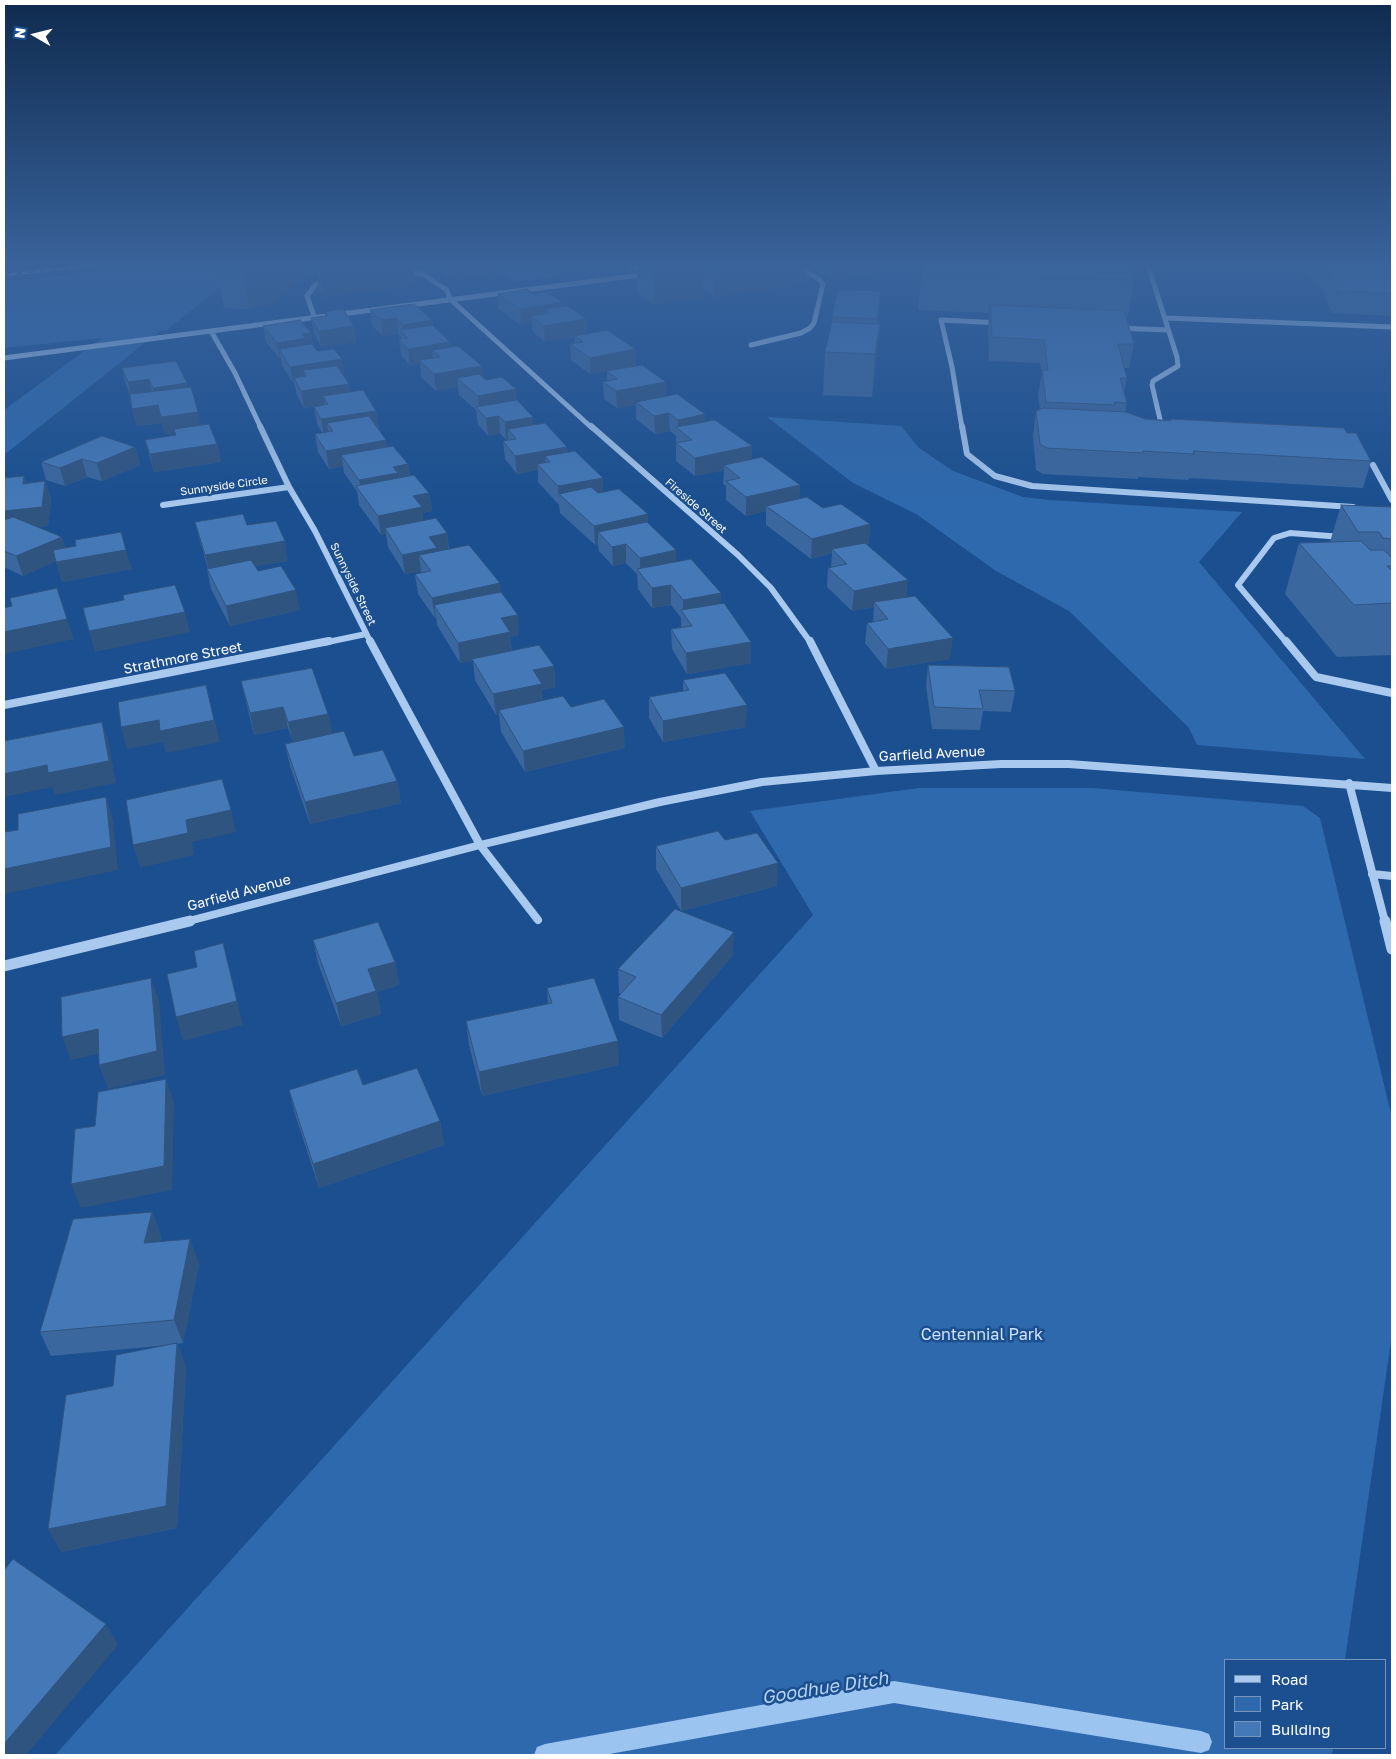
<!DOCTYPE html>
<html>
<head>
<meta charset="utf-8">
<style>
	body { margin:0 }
	#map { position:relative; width:1396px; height:1759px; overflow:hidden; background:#1b4f8f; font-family:"Golos Text",sans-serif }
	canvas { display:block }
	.frame { position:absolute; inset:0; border:5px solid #fff; pointer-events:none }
	.legend { position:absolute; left:1224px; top:1659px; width:162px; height:90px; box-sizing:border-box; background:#1b4f8f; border:1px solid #7695bc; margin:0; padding:6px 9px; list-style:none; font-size:15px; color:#fff }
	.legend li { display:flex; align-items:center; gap:10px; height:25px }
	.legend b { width:25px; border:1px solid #7695bc }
	.north { position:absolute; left:10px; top:10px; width:50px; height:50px; -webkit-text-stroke:4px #1b4f8f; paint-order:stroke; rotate:278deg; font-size:14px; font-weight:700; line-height:20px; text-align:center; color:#fff }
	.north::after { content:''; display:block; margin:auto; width:18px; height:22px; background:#fff; clip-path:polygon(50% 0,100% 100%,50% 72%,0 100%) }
</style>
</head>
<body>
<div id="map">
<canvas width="1396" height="1759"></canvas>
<div class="frame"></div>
<ul class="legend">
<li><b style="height:6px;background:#a9c9ee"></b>Road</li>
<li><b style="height:14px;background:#2e69ad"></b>Park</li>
<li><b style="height:14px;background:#4478b7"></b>Building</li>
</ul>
<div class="north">N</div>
</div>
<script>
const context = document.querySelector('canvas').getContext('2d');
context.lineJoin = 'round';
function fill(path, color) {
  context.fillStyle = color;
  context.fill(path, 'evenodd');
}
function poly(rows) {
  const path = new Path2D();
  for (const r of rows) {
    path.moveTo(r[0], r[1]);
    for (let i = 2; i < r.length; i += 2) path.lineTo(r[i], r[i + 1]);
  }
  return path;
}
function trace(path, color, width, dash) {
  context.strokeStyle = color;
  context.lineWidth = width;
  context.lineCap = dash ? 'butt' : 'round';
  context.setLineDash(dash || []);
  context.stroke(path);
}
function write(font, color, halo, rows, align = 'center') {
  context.font = font + ' "Golos Text",sans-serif';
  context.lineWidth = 5;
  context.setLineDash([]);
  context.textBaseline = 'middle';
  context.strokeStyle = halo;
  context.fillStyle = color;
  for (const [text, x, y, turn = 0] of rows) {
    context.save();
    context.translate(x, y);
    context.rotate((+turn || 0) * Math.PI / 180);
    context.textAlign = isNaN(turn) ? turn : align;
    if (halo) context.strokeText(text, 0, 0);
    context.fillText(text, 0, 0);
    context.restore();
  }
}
fill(poly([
	[176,262,277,262,243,270,166,330,160,331,4,455,4,410,102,338,4,348,4,282],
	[482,262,534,262,561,276,514,282],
	[767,417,901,426,919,448,953,471,1023,497,1050,500,1242,512,1199,562,1365,759,1197,745,1189,728,1069,611,996,571,916,514,853,483],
	[919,788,1092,788,1303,806,1320,818,1392,1118,1392,1334,1345,1660,1225,1660,1225,1748,1333,1748,1332,1755,55,1755,813,915,750,811]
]), '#2e69ad');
fill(poly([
	[894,1681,1201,1731,1209,1734,1212,1742,1209,1750,1201,1753,894,1703,604,1755,534,1755,537,1747,545,1744,894,1681]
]), '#9cc4f0');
trace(poly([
	[626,262,647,274],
	[1147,262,1177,357,1178,366,1153,381,1152,385,1162,428],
	[403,271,422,274,447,290,450,299,592,428],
	[314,316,307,296,316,284,328,278],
	[1166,318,1392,327],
	[1118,328,1168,330],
	[211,331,235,373,261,428],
	[751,345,801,333,810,328,814,323,823,284,819,279,790,262],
	[4,358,648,274],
	[962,428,952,367,941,320,1001,323]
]), '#a9c9ee', 5);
trace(poly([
	[260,426,289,487,315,531,371,643],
	[591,426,738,555,771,588,811,643],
	[962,426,967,454,995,476,1032,486,1353,507],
	[1161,426,1162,429],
	[1373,465,1392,500],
	[163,505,289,487],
	[323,643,366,634],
	[1287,643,1238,585,1274,538,1290,533,1342,537]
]), '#a9c9ee', 6);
trace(poly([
	[370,641,480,845,538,920],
	[810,641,876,771],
	[1286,641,1316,677,1392,693],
	[4,705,329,641],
	[1349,783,1385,922],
	[1372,874,1392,876],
	[185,922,480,845,660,802,762,782,876,771,1001,764,1069,764,1392,788]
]), '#a9c9ee', 8);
trace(poly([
	[1385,921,1392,949],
	[4,966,190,921]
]), '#a9c9ee', 11);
const rail = poly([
	[4,275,120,262]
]);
trace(rail, '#fff', 3);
trace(rail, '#1b4f8f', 2, [6]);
fill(poly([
	[225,262,412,262,415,286,324,297,320,292,317,274,303,275,300,270,297,270,299,278,298,279,298,282,274,303,249,309,224,308,216,269],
	[427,262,487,262,488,275,451,279,439,269,439,265,431,266],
	[548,262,592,262,592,263,559,268],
	[637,262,805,262,804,285,714,297,703,289,703,298,654,305,637,292],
	[815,262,879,262,878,273,834,279,815,267],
	[923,262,1134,280,1127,319,1134,344,1129,368,1124,368,1127,378,1124,393,1127,403,1125,412,1145,419,1170,420,1171,419,1347,433,1371,461,1363,488,1189,478,1188,480,1138,477,1138,479,1043,474,1036,470,1033,436,1036,411,1040,410,1038,394,1042,373,1040,363,989,361,988,328,989,313,918,310],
	[1311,262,1387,262,1392,269,1392,316,1333,313,1324,298,1325,295,1319,286,1317,286,1308,272],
	[881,291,878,324,880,324,876,365,872,397,823,395,825,352,832,324,832,317],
	[498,294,534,294,562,302,562,307,586,319,587,334,635,349,636,366,666,382,666,396,705,414,705,422,752,446,752,460,800,485,799,498,823,508,870,524,869,543,867,544,907,597,950,659,886,669,865,643,867,623,873,622,874,607,852,611,827,587,828,568,831,567,832,553,811,559,766,525,766,511,746,516,726,500,726,486,723,484,724,470,695,476,676,461,676,436,670,431,655,434,636,419,636,405,617,408,604,399,603,382,607,381,607,371,590,374,571,360,570,344,575,343,575,337,545,342,532,331,532,323,521,325,499,309],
	[370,310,432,320,433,326,450,342,451,347,482,366,483,377,517,401,534,425,568,452,603,492,648,523,676,550,676,562,721,593,720,604,751,663,687,674,672,649,671,629,681,627,681,618,671,605,652,608,638,589,637,574,626,563,613,566,599,551,598,545,595,545,560,513,559,505,538,482,538,470,517,474,505,459,503,441,508,440,508,439,506,440,500,433,488,436,478,424,476,410,459,395,458,387,436,391,421,377,420,363,410,365,401,355,399,339,401,339,401,337,398,334,383,336,372,326],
	[325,312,354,326,356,342,321,347,314,333,311,318,325,316],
	[263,326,311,333,313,345,317,351,342,359,344,376,349,384,350,392,376,411,379,429,378,429,386,440,387,447,408,464,410,476,429,493,432,511,423,513,423,520,447,533,449,549,501,592,519,635,510,637,512,651,554,666,555,687,542,690,543,700,571,707,625,748,525,772,501,732,499,714,496,715,475,680,473,661,460,663,437,625,436,618,435,618,418,594,415,574,421,573,421,571,405,574,388,547,386,534,381,535,359,505,357,491,344,473,343,466,329,469,318,452,315,434,322,433,317,424,314,407,325,405,304,408,297,395,294,383,293,383,282,365,281,359,280,359,266,342],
	[122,368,188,387,201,425,217,444,221,462,154,472,145,440,175,435,175,433,165,434,162,423,137,426,132,409,130,394,126,385],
	[135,447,140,465,102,481,87,477,65,486,46,480,41,462],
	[24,476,26,483,45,481,51,500,48,526,37,527,65,548,132,569,62,582,56,561,23,576,4,567,4,478],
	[1341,505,1392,507,1392,655,1337,657,1285,594,1299,543,1330,542],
	[195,522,247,525,288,561,255,566,258,571,300,610,230,626,211,589,207,569,208,569,200,541],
	[928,665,1015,691,1011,712,983,711,980,730,932,729,926,686],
	[683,680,746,727,663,742,649,718,649,697,683,691],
	[241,681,328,714,332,734,354,756,397,781,401,803,310,824,290,766,285,744,293,742,288,728,254,735],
	[656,846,777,886,681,911,656,869],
	[313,940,395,962,399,985,377,992,381,1014,341,1026,318,963],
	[733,955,662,1038,619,1020,618,997,621,994,619,993,618,969],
	[547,988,619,1065,482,1096,469,1045,466,1021,548,1004],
	[363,1085,440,1121,444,1145,319,1188,295,1114,289,1090],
	[152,1212,161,1236,160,1242,199,1263,183,1343,177,1344,186,1367,177,1528,61,1552,113,1386,169,1345,51,1356,40,1332]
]), '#3a679d');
fill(poly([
	[270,262,299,262,300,270,297,270,299,278,298,279,298,282,274,303,249,309,242,270],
	[313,262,315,262,317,274,315,275],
	[318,262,412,262,415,286,324,297],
	[430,262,438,262,439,265,431,266],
	[449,262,487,262,488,275,451,279],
	[559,262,592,262,592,263,559,268],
	[688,262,703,262,703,298,654,305,653,266],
	[714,262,805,262,804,285,714,297],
	[835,262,879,262,878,273,834,279],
	[881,291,877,331,874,354,877,319],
	[562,302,563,318,550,313,546,309,547,320,531,316,532,323,521,325,520,309],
	[396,318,398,334,383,336,381,320],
	[586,319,587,335,545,342,544,326],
	[432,320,434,336,408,338,404,334,403,325],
	[880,324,876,365,872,397,875,354],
	[354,326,356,342,321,347,319,331],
	[311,333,313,349,279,349,281,359,280,359,277,343,302,334],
	[450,342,452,358,440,357,432,350,433,361,419,360,420,363,410,365,408,349],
	[635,349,636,366,590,374,590,358],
	[342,359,344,376,306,376,303,370,305,381,294,378,294,383,293,383,290,367],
	[482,366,484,382,457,378,458,387,436,391,434,374],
	[4,372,5,377,6,393,4,394],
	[149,379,153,395,132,399,128,382],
	[666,382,666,399,636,402,636,405,617,408,616,391],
	[187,383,191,400,157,405,153,388],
	[349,384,352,401,323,396,325,405,304,408,301,391],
	[516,389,518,406,479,411,478,396],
	[158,405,198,412,202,429,174,429,175,433,165,434,162,423,137,426,132,409],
	[376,411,379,429,333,436,333,431,327,423,329,436,324,437,321,419],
	[669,413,670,431,655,434,654,416],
	[705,414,705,432,678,429,678,420],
	[499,416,500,433,488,436,486,418],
	[533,417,534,435,508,429,508,439,506,440,505,422],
	[386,440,389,458,341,455,343,466,329,469,326,451],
	[217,444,221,462,154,472,150,454],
	[752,446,752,464,724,465,724,470,695,476,695,458],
	[135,447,140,465,102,481,97,463],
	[567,447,568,465,550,462,545,456,546,469,537,464,538,470,517,474,515,456],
	[82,459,87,477,65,486,60,468],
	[408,464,411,482,362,494,359,480,393,467],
	[24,476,30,494,23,484],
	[603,478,603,496,559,494,559,505,558,486],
	[45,481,51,500,48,526,4,531,4,511],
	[800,485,799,504,766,506,766,511,746,516,746,497],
	[429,493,432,511,423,513,424,526,385,528,386,534,381,535,378,516,413,496],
	[648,514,648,533,598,532,598,545,595,545,594,526],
	[870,524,869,543,835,552,832,549,832,553,811,559,812,539],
	[447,533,449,553,419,555,421,571,405,574,402,555,429,537],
	[62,537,68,556,23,576,16,556],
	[285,541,288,561,210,574,205,555],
	[626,544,626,563,613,566,612,547],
	[126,550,132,569,62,582,56,562],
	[676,550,676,569,640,573,640,558],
	[908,580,906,600,874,602,874,607,852,611,854,591],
	[500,583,502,603,434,605,436,618,435,618,432,598],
	[671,585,671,605,652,608,652,588],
	[296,590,300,610,230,626,226,606],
	[721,593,720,613,683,613,683,600],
	[185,612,190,632,95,652,89,631],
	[518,615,519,635,510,637,512,652,472,659,473,661,460,663,458,643,501,618],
	[67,619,74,639,4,654,4,632],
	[953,638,950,659,886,669,888,649],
	[751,642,751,663,687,674,686,653],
	[554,666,555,687,542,690,544,705,499,710,499,714,496,715,493,694,533,670],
	[206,685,220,742,166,753,163,742,127,749,121,727],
	[747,705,746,727,663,742,663,721],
	[283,707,288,728,254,735,250,713],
	[328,714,333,736,293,744,288,722],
	[102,722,109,743,116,783,55,795,52,787,4,797,4,774],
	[624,727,625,748,525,772,523,751],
	[397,781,401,803,310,824,305,802],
	[106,797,113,819,118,870,4,894,4,869],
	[231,810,236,832,192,842,194,855,140,868,133,845,186,820],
	[778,863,777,886,681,911,681,888],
	[734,932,733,955,662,1038,661,1015],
	[223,943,229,967,243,1025,183,1041,176,1017],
	[395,962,399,985,377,992,381,1014,341,1026,336,1003,368,969],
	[151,978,159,1001,165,1075,108,1089,99,1065],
	[98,1029,107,1052,71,1060,62,1037],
	[618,1041,619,1065,482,1096,479,1072],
	[166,1079,174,1103,172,1190,81,1208,71,1184],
	[440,1121,444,1145,319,1188,313,1164],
	[152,1212,161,1236,154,1267,144,1243],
	[190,1239,199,1263,183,1343,174,1320],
	[177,1343,186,1367,177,1528,61,1552,48,1529],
	[106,1624,118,1645,26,1755,4,1755,4,1744]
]), '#305480');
const building = poly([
	[225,262,270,262,267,264,242,270,216,269,225,262],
	[647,262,688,262,653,266,647,262],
	[923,262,1128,262,1134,280,922,271,923,262],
	[1321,262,1387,262,1392,269,1392,293,1339,291,1330,276,1332,276,1324,265,1322,264,1321,262],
	[527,289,534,294,546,292,562,302,520,309,498,294,527,289],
	[838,290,881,291,877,319,832,317,838,290],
	[414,304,432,320,403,325,396,318,381,320,370,310,414,304],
	[990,305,1124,311,1134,344,1118,344,1127,378,1120,378,1127,403,1114,402,1115,405,1046,402,1042,370,1048,370,1044,340,992,337,990,305],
	[568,306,586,319,544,326,531,316,550,313,546,309,568,306],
	[343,309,354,326,319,331,311,318,327,316,325,312,343,309],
	[300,320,311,333,302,334,306,338,277,343,263,326,300,320],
	[832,322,880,324,875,354,825,352,832,322],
	[432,325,450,342,408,349,399,339,408,338,400,330,432,325],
	[607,330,635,349,590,358,570,344,583,342,575,336,607,330],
	[312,344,317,351,334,349,342,359,290,367,279,349,312,344],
	[458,346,482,366,434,374,419,360,440,357,432,350,458,346],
	[176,361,187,383,153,388,149,379,128,382,122,368,176,361],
	[642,365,666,382,616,391,603,382,617,379,607,371,642,365],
	[337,366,349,384,301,391,294,378,306,376,303,370,337,366],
	[479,374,486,380,502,377,516,389,478,396,457,378,479,374],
	[191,387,198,412,161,417,158,405,132,409,130,394,191,387],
	[363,390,376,411,321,419,314,407,328,404,323,396,363,390],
	[677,394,705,414,678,420,669,413,654,416,636,402,677,394],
	[517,400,533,417,505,422,499,416,486,418,476,407,517,400],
	[1044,408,1126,412,1145,419,1171,421,1171,419,1344,428,1347,433,1356,433,1371,461,1193,451,1194,454,1143,451,1143,453,1047,448,1040,444,1036,411,1044,408],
	[369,416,386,440,326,451,315,434,333,431,327,423,369,416],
	[715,420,752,446,695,458,676,443,692,440,676,427,715,420],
	[545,423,567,447,515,456,503,441,516,439,508,429,545,423],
	[209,424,217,444,150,454,145,440,176,435,174,429,209,424],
	[102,436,135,447,97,463,82,459,60,468,41,462,102,436],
	[393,446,408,464,393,467,398,473,359,480,341,455,393,446],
	[575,451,603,478,558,486,537,464,550,462,545,456,575,451],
	[762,457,800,485,746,497,726,481,740,478,724,465,762,457],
	[414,475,429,493,413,496,422,507,378,516,356,486,414,475],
	[24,476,23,484,45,481,42,507,4,511,4,478,24,476],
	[591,487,598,493,619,489,648,514,594,526,559,494,591,487],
	[807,497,823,508,841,504,870,524,812,539,766,506,807,497],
	[1341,505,1392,507,1392,539,1383,538,1379,532,1358,532,1341,505],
	[243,514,247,525,276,521,285,541,205,555,195,522,243,514],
	[13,517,62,537,16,556,4,551,4,520,13,517],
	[436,518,447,533,429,537,437,548,402,555,385,528,436,518],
	[647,522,676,550,640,558,626,544,612,547,598,532,647,522],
	[121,532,126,550,56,562,53,550,76,546,75,540,121,532],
	[1361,541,1370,550,1384,550,1392,558,1392,566,1387,566,1392,571,1392,603,1354,605,1299,543,1361,541],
	[865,543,908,580,854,591,828,568,847,564,832,549,865,543],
	[469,545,500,583,432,598,415,574,431,571,419,555,469,545],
	[691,559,721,593,683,600,671,585,652,588,637,569,691,559],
	[251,560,258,571,281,566,296,590,226,606,207,569,251,560],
	[175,585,185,612,89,631,83,608,124,600,123,595,175,585],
	[57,588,67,619,4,632,4,608,12,606,10,598,57,588],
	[501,592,518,615,501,618,510,632,458,643,434,605,501,592],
	[915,596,953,638,888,649,867,623,888,619,874,602,915,596],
	[724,603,751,642,686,653,671,629,692,626,681,610,724,603],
	[539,645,554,666,533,670,542,684,493,694,472,659,539,645],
	[928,665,1009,667,1015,691,979,690,983,709,934,707,928,665],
	[312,668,328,714,288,722,283,707,250,713,241,681,312,668],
	[725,673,747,705,663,721,649,697,689,690,683,680,725,673],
	[206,685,214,720,160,731,159,720,121,727,118,702,206,685],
	[563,696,571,707,604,699,624,727,523,751,499,710,563,696],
	[102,722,109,761,48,773,47,765,4,774,4,741,102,722],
	[344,731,354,756,383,750,397,781,305,802,285,744,344,731],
	[222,779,231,810,186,820,188,833,133,845,126,800,222,779],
	[106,797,111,847,4,869,4,832,18,830,18,814,106,797],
	[718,831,725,840,757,833,778,863,681,888,656,846,718,831],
	[675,909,734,932,661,1015,618,997,636,977,618,969,675,909],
	[378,922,395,962,368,969,376,991,336,1003,313,940,378,922],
	[223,943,237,1001,176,1017,167,974,197,967,194,951,223,943],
	[151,978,157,1051,99,1065,98,1029,62,1037,61,997,151,978],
	[594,978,618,1041,479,1072,466,1021,552,1003,547,988,594,978],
	[417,1068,440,1121,313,1164,289,1090,357,1069,363,1085,417,1068],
	[166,1079,164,1166,71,1184,75,1129,95,1126,98,1092,166,1079],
	[152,1212,144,1243,190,1239,174,1320,40,1332,73,1219,152,1212],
	[177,1343,166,1506,48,1529,66,1395,113,1386,116,1355,177,1343],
	[13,1559,106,1624,4,1744,4,1570,13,1559]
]);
fill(building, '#4478b7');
trace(building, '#305480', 1);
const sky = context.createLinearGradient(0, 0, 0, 508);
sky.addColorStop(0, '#0f2b4f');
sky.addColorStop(0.52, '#39639b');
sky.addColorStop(1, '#39639b00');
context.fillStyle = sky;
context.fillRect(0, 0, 1396, 508);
write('11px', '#fff', '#1b4f8f', [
	["Sunnyside Circle",224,486,-8],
	["Fireside Street",696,506,41],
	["Sunnyside Street",353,584,64]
]);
write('14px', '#fff', '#1b4f8f', [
	["Strathmore Street",183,658,-11],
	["Garfield Avenue",932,754,-3],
	["Garfield Avenue",239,893,-15]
]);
write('16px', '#cfe3fa', '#1b4f8f', [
	["Centennial Park",982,1335]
]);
write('italic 18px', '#b5d3f5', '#1b4f8f', [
	["Goodhue Ditch",825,1688,-9]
]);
</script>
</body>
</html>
